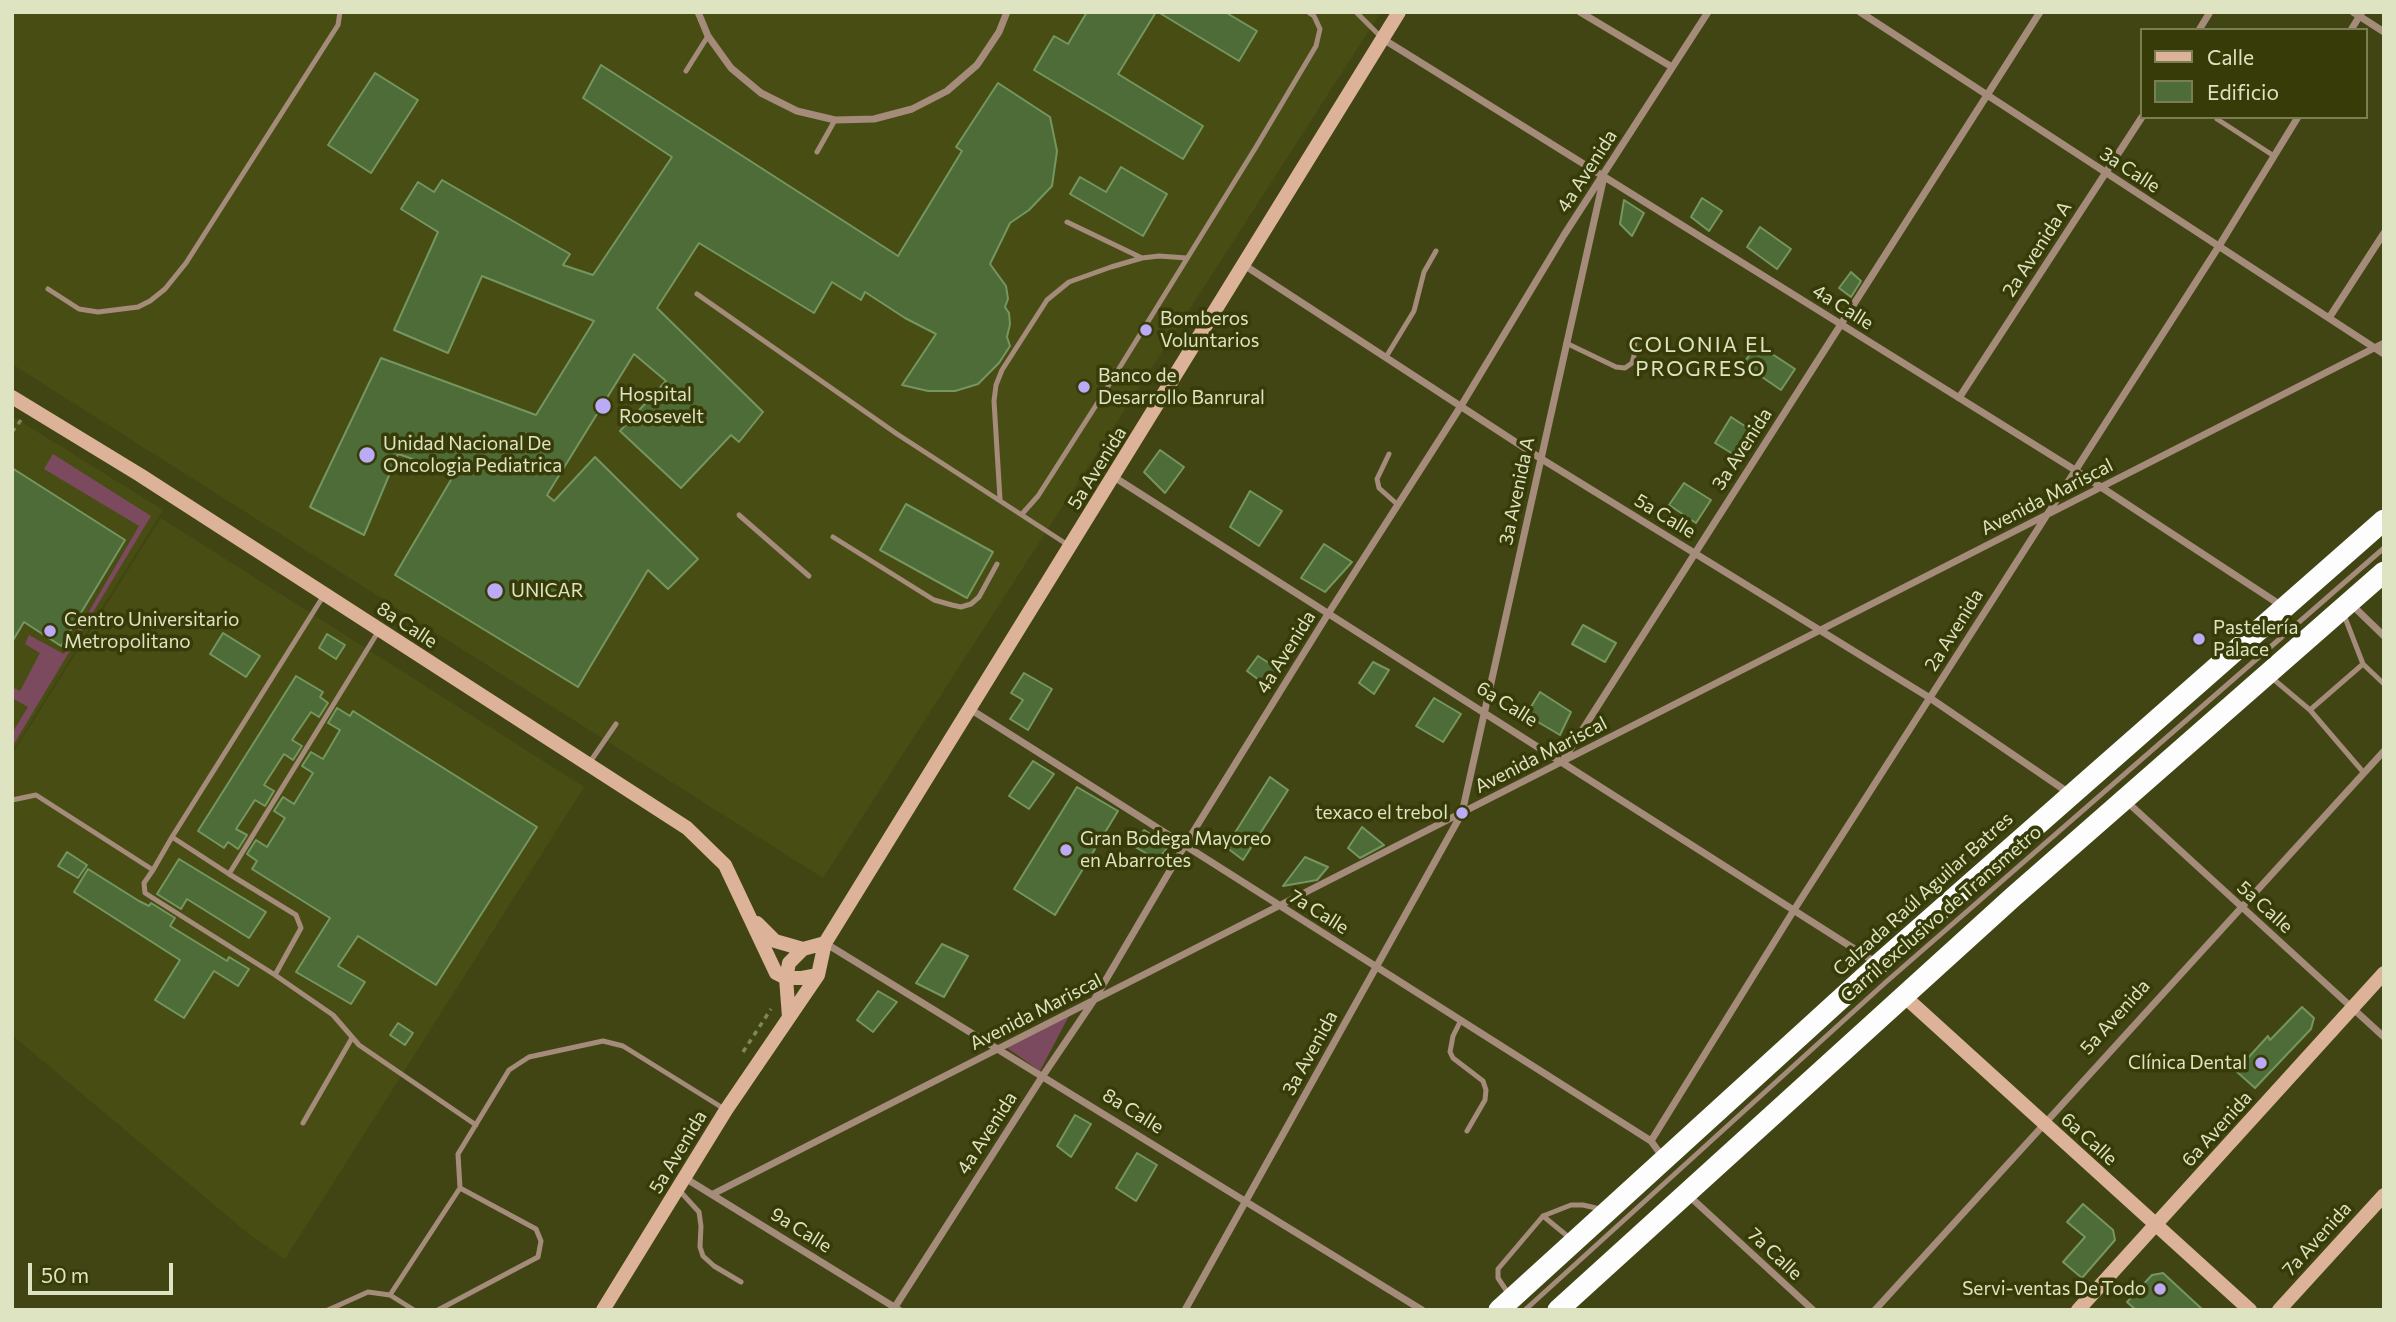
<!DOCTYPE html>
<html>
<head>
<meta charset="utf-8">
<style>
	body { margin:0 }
	#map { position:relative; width:2396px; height:1322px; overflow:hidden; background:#414514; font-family:Commissioner,sans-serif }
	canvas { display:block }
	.frame { position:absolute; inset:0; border:14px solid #dee3c2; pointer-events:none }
	.legend { position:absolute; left:2140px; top:28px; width:228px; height:91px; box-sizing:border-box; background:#373b07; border:2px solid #7a7e52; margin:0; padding:9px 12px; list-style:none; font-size:21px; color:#dee3c2 }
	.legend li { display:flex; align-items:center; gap:14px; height:35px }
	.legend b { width:35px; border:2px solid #7a7e52 }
	.scale { position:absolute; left:28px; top:1263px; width:145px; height:32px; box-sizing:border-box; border:4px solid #dee3c2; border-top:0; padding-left:9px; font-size:21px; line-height:24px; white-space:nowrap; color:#dee3c2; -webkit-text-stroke:5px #373b07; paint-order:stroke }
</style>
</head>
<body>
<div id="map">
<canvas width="2396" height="1322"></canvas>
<div class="frame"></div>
<ul class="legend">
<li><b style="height:9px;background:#dcb399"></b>Calle</li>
<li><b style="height:19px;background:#4d6c37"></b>Edificio</li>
</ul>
<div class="scale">50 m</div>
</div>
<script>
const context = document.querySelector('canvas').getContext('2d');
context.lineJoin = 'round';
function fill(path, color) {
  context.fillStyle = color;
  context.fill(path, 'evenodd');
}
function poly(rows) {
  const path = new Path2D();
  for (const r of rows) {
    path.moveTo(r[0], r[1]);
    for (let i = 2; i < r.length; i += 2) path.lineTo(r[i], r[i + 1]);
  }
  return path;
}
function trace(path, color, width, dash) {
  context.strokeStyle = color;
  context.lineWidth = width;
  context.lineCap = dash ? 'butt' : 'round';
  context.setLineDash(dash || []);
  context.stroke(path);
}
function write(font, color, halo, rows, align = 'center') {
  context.font = font + ' Commissioner,sans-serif';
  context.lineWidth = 7;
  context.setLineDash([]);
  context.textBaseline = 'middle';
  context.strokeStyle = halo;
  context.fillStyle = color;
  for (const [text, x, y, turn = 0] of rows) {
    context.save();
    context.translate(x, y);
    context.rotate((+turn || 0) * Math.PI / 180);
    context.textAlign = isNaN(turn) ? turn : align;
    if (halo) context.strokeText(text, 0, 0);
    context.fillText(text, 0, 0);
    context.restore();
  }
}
fill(poly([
	[12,12,1381,12,823,878,12,364],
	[12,416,163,510,12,752],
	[161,518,584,787,285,1259,250,1235,12,1035,12,755]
]), '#484d14');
fill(poly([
	[53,454,151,516,12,747,12,733,28,707,12,698,12,687,20,691,40,653,25,644,29,635,64,654,139,526,44,469],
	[1072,1010,1040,1071,1003,1045]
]), '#7c4a5f');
const building = poly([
	[1087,12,1156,12,1118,74,1203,126,1183,159,1034,70,1054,36,1068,44,1087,12],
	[1158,12,1225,12,1257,31,1239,61,1158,12],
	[601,65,898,256,962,151,956,147,998,83,1050,117,1057,151,1052,186,1029,210,1010,223,990,264,1006,286,1008,299,1005,307,1009,313,1010,324,1007,337,1010,346,999,363,978,384,955,391,928,391,902,385,936,334,905,318,865,292,861,300,832,282,814,313,699,243,657,308,763,412,739,442,731,435,681,488,620,431,666,381,634,354,547,495,554,501,595,457,698,559,668,589,648,570,578,687,395,575,455,473,398,454,364,535,310,507,381,358,536,415,594,321,482,276,448,353,394,330,438,232,401,209,418,182,434,192,442,180,570,254,563,265,593,275,672,157,583,98,601,65],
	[375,73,418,100,371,173,328,145,375,73],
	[1121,167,1167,194,1143,236,1070,194,1080,177,1106,192,1121,167],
	[1702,198,1722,211,1709,231,1691,217,1702,198],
	[1624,200,1644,213,1632,236,1620,224,1624,200],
	[1760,227,1791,249,1777,269,1747,247,1760,227],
	[1851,272,1861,281,1851,297,1839,288,1851,272],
	[1757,344,1795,369,1781,390,1743,364,1757,344],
	[1731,417,1754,432,1738,457,1715,443,1731,417],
	[1160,450,1184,467,1165,493,1144,472,1160,450],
	[12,468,125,540,61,646,24,622,12,642,12,468],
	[1684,483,1711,500,1696,523,1669,505,1684,483],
	[1250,491,1282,511,1259,546,1230,527,1250,491],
	[906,504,993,552,967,598,880,550,906,504],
	[1324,544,1352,562,1325,592,1301,578,1324,544],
	[1583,625,1616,643,1605,662,1572,644,1583,625],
	[223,633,260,656,246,677,210,654,223,633],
	[327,634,345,645,336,659,319,648,327,634],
	[1258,656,1278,669,1267,686,1247,671,1258,656],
	[1373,662,1389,670,1374,694,1359,683,1373,662],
	[1024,673,1052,689,1028,730,1010,719,1023,700,1011,693,1024,673],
	[296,676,323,692,320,697,328,703,319,717,311,712,292,740,302,746,293,760,284,754,264,785,274,791,265,806,255,800,236,829,247,835,238,849,228,842,224,848,198,831,296,676],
	[1540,692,1571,712,1560,735,1526,715,1540,692],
	[1434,698,1461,714,1443,742,1416,726,1434,698],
	[337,708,350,716,353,711,537,827,436,985,358,936,338,966,365,982,351,1004,296,972,330,918,252,869,257,861,247,854,256,840,267,847,285,818,274,811,283,797,294,804,313,773,302,766,311,752,323,759,340,730,328,723,337,708],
	[1033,761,1054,774,1029,809,1009,796,1033,761],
	[1270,777,1288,790,1243,860,1226,847,1270,777],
	[1077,787,1118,811,1055,915,1014,889,1077,787],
	[1362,827,1384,845,1360,858,1348,848,1362,827],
	[1144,830,1169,845,1158,860,1135,847,1144,830],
	[67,852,87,865,78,878,58,866,67,852],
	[1305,857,1328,867,1317,880,1283,886,1305,857],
	[179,859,266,912,249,938,187,899,181,909,157,894,179,859],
	[88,869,139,901,149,906,151,903,175,918,170,926,227,961,229,957,249,969,238,986,214,971,184,1018,155,1000,180,960,74,892,88,869],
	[942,944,968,956,944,997,916,983,942,944],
	[878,991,897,1002,873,1032,857,1020,878,991],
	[2302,1007,2314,1018,2311,1029,2255,1088,2236,1071,2268,1036,2270,1040,2302,1007],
	[398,1023,413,1033,405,1045,390,1035,398,1023],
	[1075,1115,1091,1124,1071,1157,1057,1146,1075,1115],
	[1137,1153,1157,1165,1136,1201,1116,1188,1137,1153],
	[2083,1204,2113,1230,2115,1240,2082,1278,2063,1262,2085,1237,2067,1222,2083,1204],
	[2163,1273,2203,1310,2136,1310,2127,1302,2152,1275,2163,1273]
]);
fill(building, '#4d6c37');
trace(building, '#75965f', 2);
trace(poly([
	[12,432,21,420],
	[743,1052,771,1009]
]), '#80855a', 3.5, [5, 5]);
trace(poly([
	[1356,12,1381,37],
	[686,71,708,36],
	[2217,119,2274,156],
	[817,152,835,120],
	[1067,222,1142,258],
	[48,289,79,309,98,312,138,307,150,301,165,289,186,263,338,25,340,12],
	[697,294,897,434,1068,545],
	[1566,343,1616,367,1625,368,1632,363,1634,356,1635,338],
	[1386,357,1414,311,1424,272,1436,251],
	[1389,454,1377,479,1379,488,1398,505],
	[1000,499,994,401,996,385,1002,370,1047,300,1069,282,1111,267,1142,258,1159,256,1187,258],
	[1022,514,1038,496,1102,396,1256,147,1316,46,1320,29,1314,16,1308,12],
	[739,515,809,576],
	[833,537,934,600,952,605,961,607,971,604,979,597,997,564],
	[324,595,172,837,229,874,378,632],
	[2363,664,2384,684],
	[2272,678,2310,710,2363,664,2344,615],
	[2310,710,2364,773],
	[590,762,616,724],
	[12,800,36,795,153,870,172,837],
	[153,870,144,883,145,893,275,975,301,928,296,915,229,874],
	[275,975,333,1015,359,1045,476,1125],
	[1461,1020,1453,1036,1450,1052,1453,1058,1483,1081,1486,1090,1485,1100,1467,1131],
	[303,1123,352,1038],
	[678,1189,699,1212,701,1226,700,1247,703,1256,714,1266,741,1282],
	[1543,1216,1571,1205,1583,1205,1600,1209],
	[1508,1293,1498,1278,1498,1269,1543,1216,1571,1239],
	[390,1295,460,1188,458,1154,509,1070,529,1057,603,1041,623,1046,726,1110],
	[328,1310,368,1292,390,1295,414,1310],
	[438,1310,538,1257,541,1241,536,1229,460,1188],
	[1525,1310,1886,982,2384,548]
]), '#a48b7a', 5);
trace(poly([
	[698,12,708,36,731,68,761,93,797,111,835,120,874,119,912,109,947,91,977,65,999,32,1007,12],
	[1580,12,1672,67],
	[1860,12,2384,354],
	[2353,12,2384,32],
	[2199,30,2210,12],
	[2351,30,2362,12],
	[1383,39,2075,470,2282,606],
	[1244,265,1540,458,1930,698,2069,793],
	[2329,318,2384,233],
	[1959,398,2142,117],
	[1114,477,1875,962],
	[2352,605,2384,636],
	[970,709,1651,1141,1662,1156],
	[1562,762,2040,12],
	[2125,800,2384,1037],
	[825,943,1422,1310],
	[1651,1141,1794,910,2219,246,2298,117],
	[685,1178,899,1310],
	[713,1194,2384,343],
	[1687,1194,1813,1310],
	[893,1310,1042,1077,1094,1000,1185,845,1328,614,1461,406,1564,235,1708,12],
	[1185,1310,1462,813,1603,181],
	[1875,1310,2384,751]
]), '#a48b7a', 7);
trace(poly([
	[12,397,140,475,687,828,725,865,776,973,786,978,802,978,818,975],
	[757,923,775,941,803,949],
	[1904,996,2250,1310],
	[789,1017,786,978,789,963,803,949,825,943],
	[603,1310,726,1110,818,975,825,943,1399,12],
	[2078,1310,2384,973],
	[2279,1310,2384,1195]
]), '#dcb399', 14);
trace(poly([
	[1499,1310,1879,964,2384,520],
	[1558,1310,2013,897,2384,572]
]), '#fdfdfd', 21);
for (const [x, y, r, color] of [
	[1146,330,7,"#bbaaf6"],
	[1084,387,7,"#bbaaf6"],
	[603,406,9,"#bbaaf6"],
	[367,455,9,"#bbaaf6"],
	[495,591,9,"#bbaaf6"],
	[50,631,7,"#bbaaf6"],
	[2199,639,7,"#bbaaf6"],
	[1462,813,7,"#bbaaf6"],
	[1066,850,7,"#bbaaf6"],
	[2261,1063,7,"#bbaaf6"],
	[2160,1289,7,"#bbaaf6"]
]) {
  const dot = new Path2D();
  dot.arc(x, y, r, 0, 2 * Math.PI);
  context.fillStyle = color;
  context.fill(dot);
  trace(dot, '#373b07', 2.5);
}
write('19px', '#dee3c2', '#373b07', [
	["3a Calle",2130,170,33],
	["4a Avenida",1587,171,-57],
	["2a Avenida A",2037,249,-57],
	["4a Calle",1843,307,32],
	["3a Avenida",1742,449,-57],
	["5a Avenida",1097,468,-58],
	["3a Avenida A",1517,491,-78],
	["Avenida Mariscal",2047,497,-27],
	["5a Calle",1665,516,31],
	["8a Calle",407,625,33],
	["2a Avenida",1954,630,-58],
	["4a Avenida",1286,652,-58],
	["6a Calle",1507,704,32],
	["Avenida Mariscal",1541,755,-27],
	["Calzada Raúl Aguilar Batres",1923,894,-42],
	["5a Calle",2265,907,42],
	["7a Calle",1319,912,32],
	["Carril exclusivo de Transmetro",1941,914,-41],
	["Avenida Mariscal",1036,1012,-27],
	["5a Avenida",2115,1017,-48],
	["3a Avenida",1310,1053,-61],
	["8a Calle",1133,1111,32],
	["6a Avenida",2217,1129,-48],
	["4a Avenida",987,1133,-57],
	["6a Calle",2089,1139,42],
	["5a Avenida",678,1152,-59],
	["9a Calle",801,1230,32],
	["7a Avenida",2317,1239,-48],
	["7a Calle",1775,1254,43]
]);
write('19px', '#dee3c2', '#373b07', [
	["Bomberos",1160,319],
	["Voluntarios",1160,341],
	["Banco de",1098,376],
	["Desarrollo Banrural",1098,398],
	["Hospital",619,395],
	["Roosevelt",619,417],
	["Unidad Nacional De",383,444],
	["Oncologia Pediatrica",383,466],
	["UNICAR",511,591],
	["Centro Universitario",64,620],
	["Metropolitano",64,642],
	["Pastelería",2213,628],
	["Palace",2213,650],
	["texaco el trebol",1448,813,"right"],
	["Gran Bodega Mayoreo",1080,839],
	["en Abarrotes",1080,861],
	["Clínica Dental",2247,1063,"right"],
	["Servi-ventas De Todo",2146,1289,"right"]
], 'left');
context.letterSpacing = '2px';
write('21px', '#dee3c2', '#373b07', [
	["COLONIA EL",1701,345],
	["PROGRESO",1701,369]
]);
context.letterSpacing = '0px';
</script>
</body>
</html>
